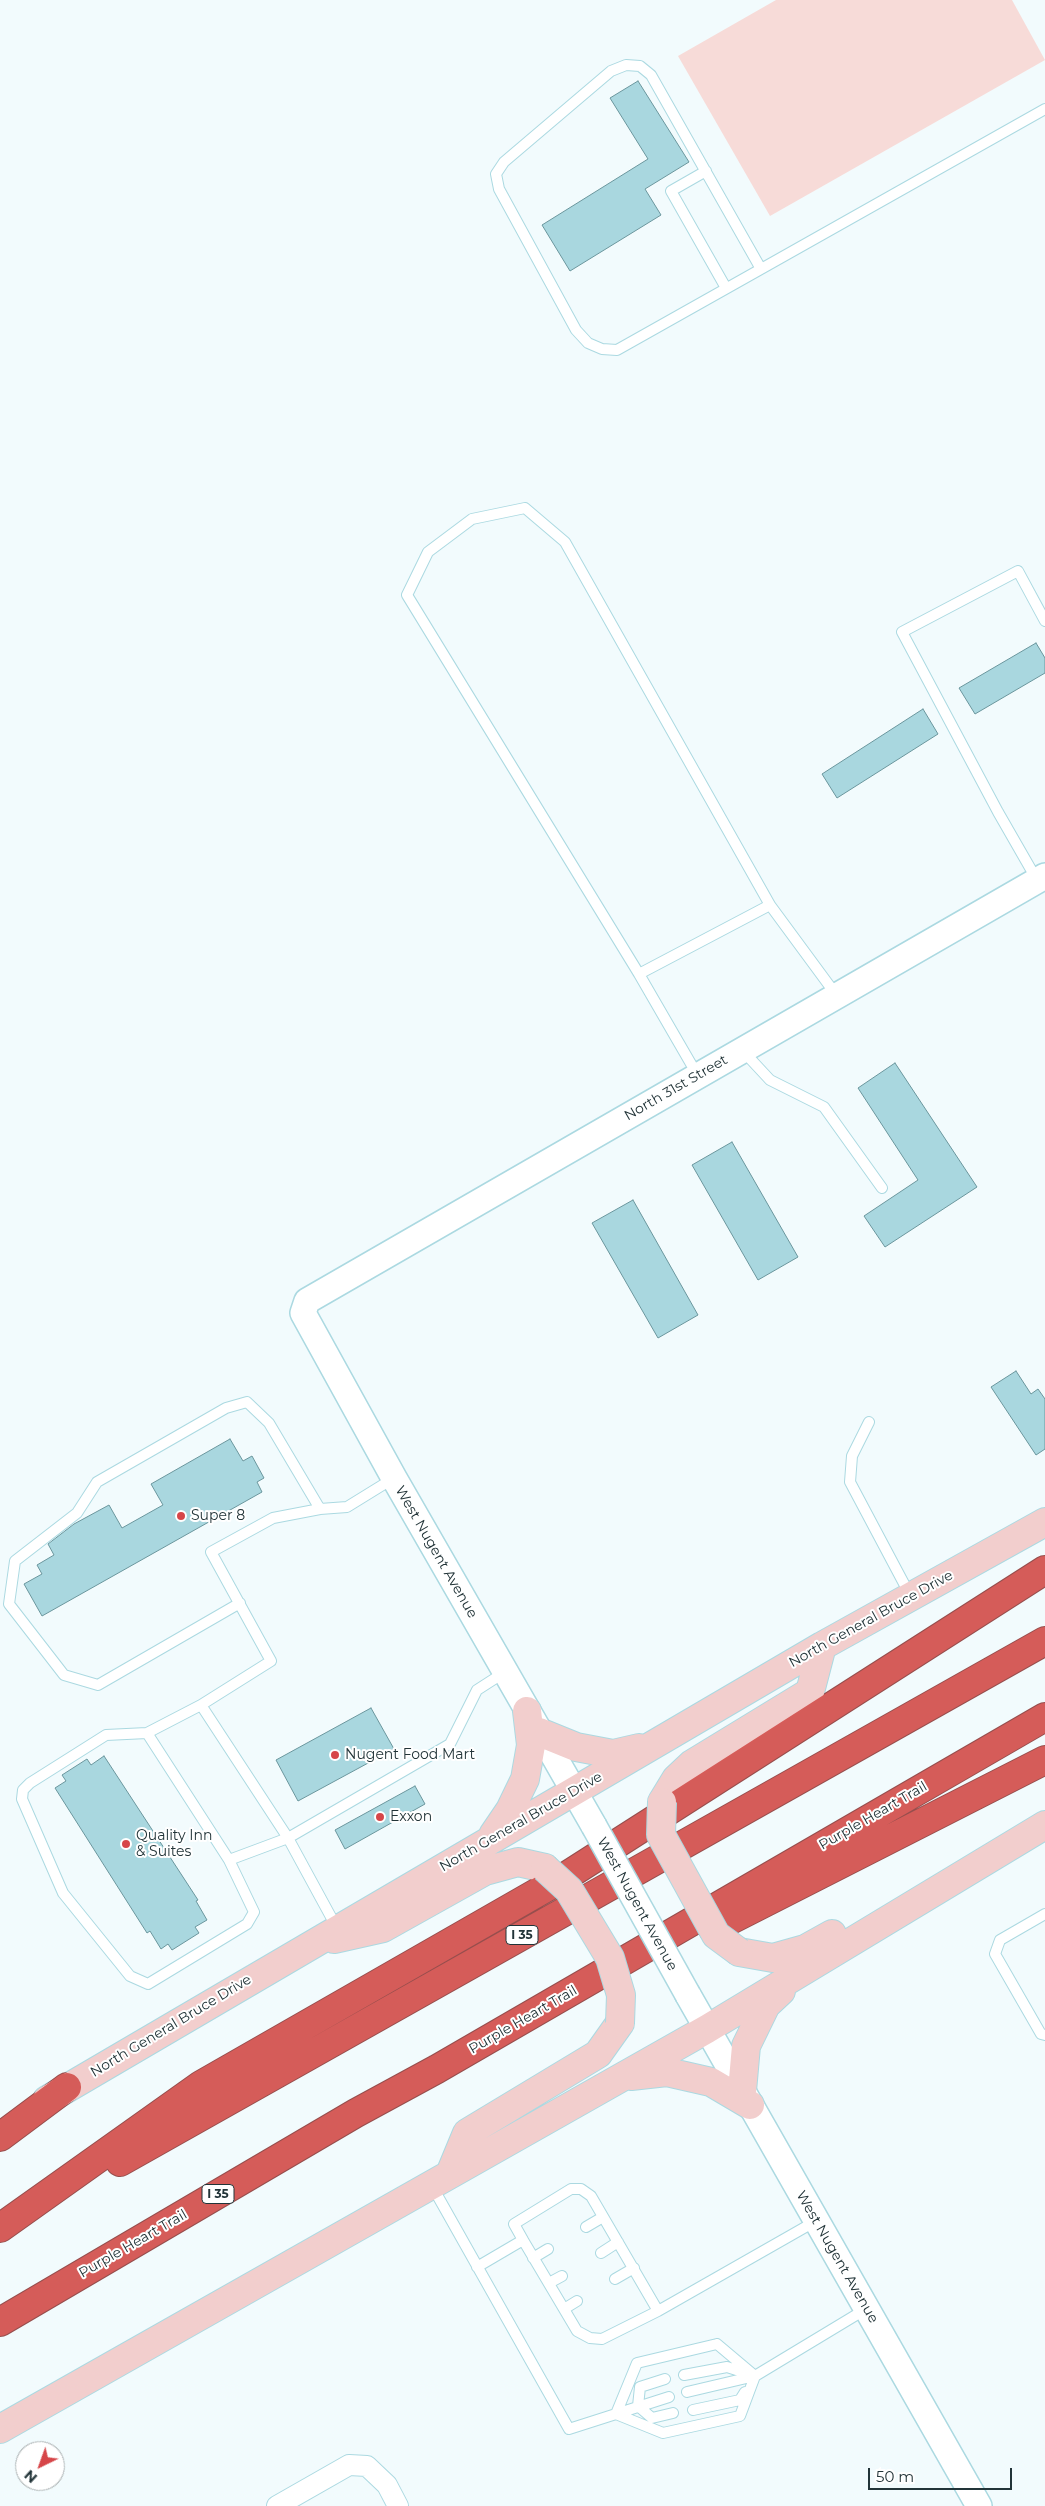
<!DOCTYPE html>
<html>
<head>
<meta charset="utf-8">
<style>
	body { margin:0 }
	#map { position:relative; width:1045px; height:2506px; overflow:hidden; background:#f2fbfd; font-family:Montserrat,sans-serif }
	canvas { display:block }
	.north { position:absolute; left:15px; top:2441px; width:50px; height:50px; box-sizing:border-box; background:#fff; border:1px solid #a7aeaf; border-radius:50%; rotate:222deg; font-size:14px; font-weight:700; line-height:20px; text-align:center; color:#223438 }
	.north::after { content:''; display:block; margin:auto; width:18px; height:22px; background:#d64649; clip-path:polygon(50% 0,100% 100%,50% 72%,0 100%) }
	.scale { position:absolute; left:868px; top:2468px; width:144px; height:22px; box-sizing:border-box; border:2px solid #223438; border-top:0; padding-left:6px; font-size:15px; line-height:18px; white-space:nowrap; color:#223438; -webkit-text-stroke:4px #fff; paint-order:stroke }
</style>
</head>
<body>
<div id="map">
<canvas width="1045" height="2506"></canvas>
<div class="north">N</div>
<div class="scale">50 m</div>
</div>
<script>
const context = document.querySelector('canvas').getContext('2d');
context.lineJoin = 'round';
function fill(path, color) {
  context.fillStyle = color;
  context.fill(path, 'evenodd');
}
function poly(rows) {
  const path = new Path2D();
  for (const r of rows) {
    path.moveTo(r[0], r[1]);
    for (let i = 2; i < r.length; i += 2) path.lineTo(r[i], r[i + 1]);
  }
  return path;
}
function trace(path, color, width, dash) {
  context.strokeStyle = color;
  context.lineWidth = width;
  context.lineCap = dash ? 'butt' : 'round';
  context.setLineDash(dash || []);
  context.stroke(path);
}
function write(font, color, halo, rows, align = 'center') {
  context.font = font + ' Montserrat,sans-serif';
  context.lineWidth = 4;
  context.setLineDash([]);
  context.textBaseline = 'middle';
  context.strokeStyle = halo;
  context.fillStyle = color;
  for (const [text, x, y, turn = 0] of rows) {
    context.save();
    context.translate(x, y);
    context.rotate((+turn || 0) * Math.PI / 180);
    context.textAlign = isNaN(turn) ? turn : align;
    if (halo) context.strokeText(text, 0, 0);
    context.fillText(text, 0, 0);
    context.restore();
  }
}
fill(poly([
	[776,0,1012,0,1045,60,770,216,678,56]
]), '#f7dbd8');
const building = poly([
	[638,81,689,162,645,189,661,215,570,271,542,225,648,159,610,98,638,81],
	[1036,643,1045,658,1045,673,975,714,959,688,1036,643],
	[923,709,938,734,837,798,822,774,923,709],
	[895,1063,977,1187,885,1247,864,1216,918,1180,858,1088,895,1063],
	[732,1142,798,1257,758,1280,692,1165,732,1142],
	[633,1200,698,1315,658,1338,592,1223,633,1200],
	[1016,1371,1031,1394,1038,1389,1045,1399,1045,1449,1036,1455,991,1387,1016,1371],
	[230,1439,243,1461,252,1456,264,1478,257,1482,262,1492,42,1616,24,1584,42,1574,37,1565,54,1555,48,1544,74,1524,109,1505,122,1528,163,1505,151,1484,230,1439],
	[371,1708,394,1749,298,1801,276,1760,371,1708],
	[104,1756,198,1900,196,1901,207,1920,195,1927,199,1933,172,1950,168,1944,161,1949,150,1931,147,1933,55,1788,66,1781,62,1775,87,1759,91,1765,104,1756],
	[415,1786,425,1804,345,1849,335,1830,415,1786]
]);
fill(building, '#a9d7df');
trace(building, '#6a969d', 1);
const service = poly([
	[706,171,671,191,726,288],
	[761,269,651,75,640,66,626,65,611,71,504,162,496,174,499,189,576,330,588,343,602,349,617,350,761,269,1045,109],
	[1037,880,998,812,902,632,1018,571,1045,621],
	[639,974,407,595,428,552,472,519,525,508,565,542,770,905],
	[743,1051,770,1080,824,1107,882,1188],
	[698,1076,639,974,770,905,837,996],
	[869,1422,852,1456,850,1482,910,1595],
	[320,1509,273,1518,211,1552,271,1661,201,1705,288,1838,337,1928],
	[240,1603,98,1685,64,1675,9,1604,15,1561,77,1513,97,1482,226,1408,247,1402,269,1423,320,1509,347,1507,394,1478],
	[201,1705,147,1733,106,1735,30,1783,23,1790,22,1799,63,1893,130,1976,148,1984,247,1924,254,1912,229,1860,288,1838,450,1744,477,1690,505,1672],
	[147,1733,229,1860],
	[1045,1914,1000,1940,995,1954,1041,2034,1045,2035],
	[432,2186,569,2429,669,2397],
	[586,2227,603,2217],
	[523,2240,577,2331,590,2338,602,2339,658,2311],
	[601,2253,618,2242],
	[533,2258,548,2249],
	[477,2267,523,2240,514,2224,571,2189,581,2189,591,2196,658,2311,816,2221],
	[615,2279,634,2268],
	[549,2283,562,2276],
	[564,2309,577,2301],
	[717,2344,755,2376,740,2416,663,2433,616,2414,637,2363,717,2344],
	[684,2375,727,2367,749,2374],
	[687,2392,755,2376,866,2309],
	[638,2406,640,2387,665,2379],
	[638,2406,652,2418,673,2413],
	[693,2410,740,2400,745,2392]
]);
const minor = poly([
	[277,2506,349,2465,367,2466,387,2485,398,2506]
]);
const tertiary = poly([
	[594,1826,394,1478,303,1313,307,1301,1045,876],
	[688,1995,979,2506]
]);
const secondary = poly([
	[539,1732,576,1747,613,1754,639,1748],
	[662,1802,676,1779,692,1764,810,1692,822,1646],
	[493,1835,510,1810,525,1779,531,1745,527,1711],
	[334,1939,383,1928,485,1871,518,1862,545,1868],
	[739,1952,773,1958,805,1949,832,1934],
	[631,2076,667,2072,711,2082,750,2105],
	[742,2091,746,2046,766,2005,781,1991],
	[47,2100,822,1646,1045,1522],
	[450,2174,467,2133,598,2054,620,2023],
	[0,2429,707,2029,1045,1825]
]);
const motorway = poly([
	[713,1929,1045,1760],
	[0,2137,67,2087],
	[120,2162,1045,1641],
	[0,2228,201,2085,568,1875,1045,1570],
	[0,2322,356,2113,437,2069,1045,1717]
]);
trace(service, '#abd9e1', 12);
trace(minor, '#abd9e1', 22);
trace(tertiary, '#abd9e1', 28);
trace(secondary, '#abd9e1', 30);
trace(motorway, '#964e4d', 30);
trace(service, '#fff', 10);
trace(minor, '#fff', 20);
trace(tertiary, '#fff', 25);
trace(secondary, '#f2cecd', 28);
trace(motorway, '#d55c59', 28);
const tertiaryBridge = poly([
	[594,1826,688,1995]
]);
const secondaryBridge = poly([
	[662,1802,661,1835,716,1935,739,1952],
	[545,1868,569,1890,610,1958,621,1995,620,2023]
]);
trace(tertiaryBridge, '#abd9e1', 28, []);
trace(secondaryBridge, '#abd9e1', 30, []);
trace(tertiaryBridge, '#fff', 25);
trace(secondaryBridge, '#f2cecd', 28);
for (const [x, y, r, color] of [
	[181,1516,5,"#d64649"],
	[335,1755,5,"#d64649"],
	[380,1817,5,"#d64649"],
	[126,1844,5,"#d64649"]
]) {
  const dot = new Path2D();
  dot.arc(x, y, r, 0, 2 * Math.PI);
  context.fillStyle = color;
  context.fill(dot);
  trace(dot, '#fff', 2);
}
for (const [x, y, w] of [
	[522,1935,32],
	[218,2194,32]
]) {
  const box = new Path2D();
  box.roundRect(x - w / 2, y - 9.5, w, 19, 4);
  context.fillStyle = '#fff';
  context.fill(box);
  trace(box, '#223438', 1);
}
write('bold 12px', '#223438', null, [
	["I 35",522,1935],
	["I 35",218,2194]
]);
write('14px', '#223438', '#fff', [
	["North 31st Street",676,1088,-30],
	["West Nugent Avenue",436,1552,60],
	["North General Bruce Drive",871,1619,-29],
	["Purple Heart Trail",873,1816,-30],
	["North General Bruce Drive",521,1822,-30],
	["West Nugent Avenue",637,1904,61],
	["Purple Heart Trail",523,2020,-30],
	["North General Bruce Drive",171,2026,-31],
	["Purple Heart Trail",133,2244,-30],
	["West Nugent Avenue",837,2257,60]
]);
write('14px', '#223438', '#fff', [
	["Super 8",191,1516],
	["Nugent Food Mart",345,1755],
	["Exxon",390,1817],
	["Quality Inn",136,1836],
	["& Suites",136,1852]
], 'left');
</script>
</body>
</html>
